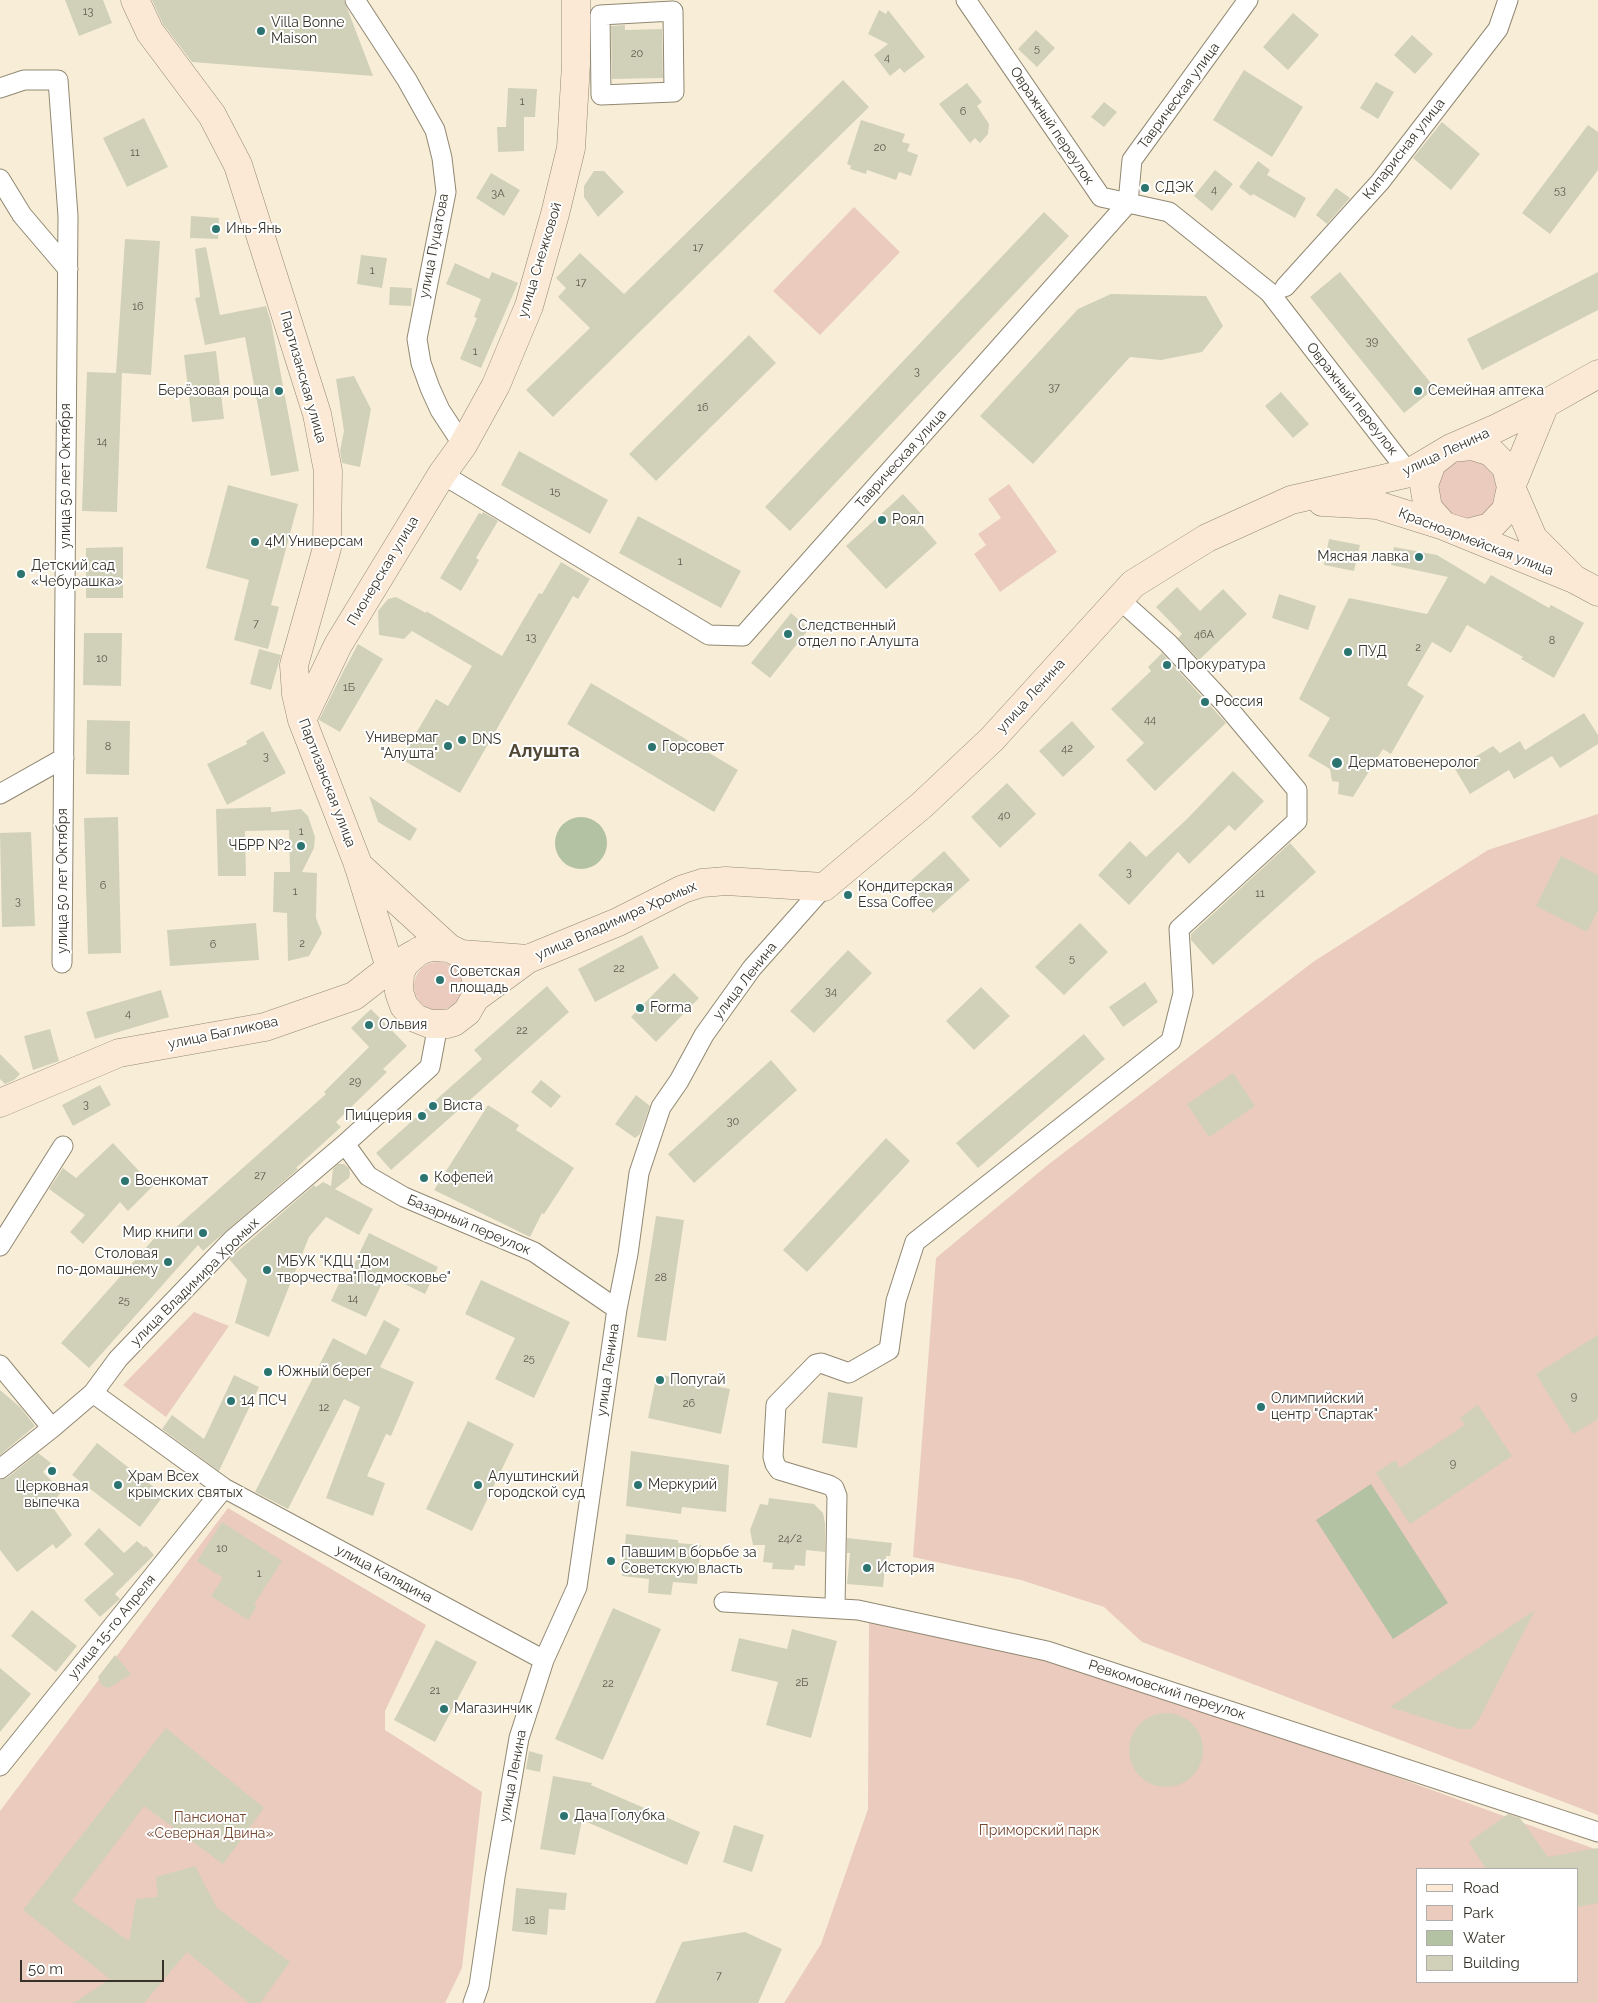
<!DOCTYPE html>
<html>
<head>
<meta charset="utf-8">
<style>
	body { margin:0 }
	#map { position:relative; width:1598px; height:2003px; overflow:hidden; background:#f8eed7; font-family:Raleway,sans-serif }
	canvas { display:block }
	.legend { position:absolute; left:1416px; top:1868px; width:162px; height:115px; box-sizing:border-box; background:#fff; border:1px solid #afadaa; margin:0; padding:6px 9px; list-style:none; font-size:15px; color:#37332a }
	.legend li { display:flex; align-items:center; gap:10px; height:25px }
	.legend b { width:25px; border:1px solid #afadaa }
	.scale { position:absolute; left:20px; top:1960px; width:144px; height:22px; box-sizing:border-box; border:2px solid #37332a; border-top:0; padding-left:6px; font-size:15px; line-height:18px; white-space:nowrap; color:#37332a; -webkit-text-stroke:4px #fff; paint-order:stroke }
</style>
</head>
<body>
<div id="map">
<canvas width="1598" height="2003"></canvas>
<ul class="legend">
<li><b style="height:6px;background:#fbe9d6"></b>Road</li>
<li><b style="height:14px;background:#eacbbd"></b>Park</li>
<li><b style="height:14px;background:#b4c2a4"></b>Water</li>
<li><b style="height:14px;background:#d1d1b9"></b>Building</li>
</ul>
<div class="scale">50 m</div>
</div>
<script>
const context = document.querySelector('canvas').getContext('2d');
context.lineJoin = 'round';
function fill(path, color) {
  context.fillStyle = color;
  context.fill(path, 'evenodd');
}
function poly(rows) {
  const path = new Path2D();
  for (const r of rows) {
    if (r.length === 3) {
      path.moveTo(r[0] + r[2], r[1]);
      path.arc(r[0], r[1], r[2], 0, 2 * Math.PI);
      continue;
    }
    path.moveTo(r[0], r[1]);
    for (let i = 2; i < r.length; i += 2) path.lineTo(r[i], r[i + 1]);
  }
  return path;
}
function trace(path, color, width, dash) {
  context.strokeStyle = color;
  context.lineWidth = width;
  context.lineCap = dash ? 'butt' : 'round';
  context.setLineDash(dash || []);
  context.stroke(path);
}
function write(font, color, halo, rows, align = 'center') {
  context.font = font + ' Raleway,sans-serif';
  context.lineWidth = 4;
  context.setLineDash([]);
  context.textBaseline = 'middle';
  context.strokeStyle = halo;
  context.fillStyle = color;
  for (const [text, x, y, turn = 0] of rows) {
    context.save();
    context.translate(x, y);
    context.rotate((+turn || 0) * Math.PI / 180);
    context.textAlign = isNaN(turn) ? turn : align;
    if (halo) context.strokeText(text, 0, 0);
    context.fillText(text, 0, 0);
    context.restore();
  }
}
fill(poly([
	[854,207,900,252,820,335,773,291],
	[1458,452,1501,469,1496,517,1448,522,1431,476],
	[1009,484,1057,552,1000,592,974,554,986,545,978,534,1001,518,988,499],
	[1598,814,1598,1815,1142,1642,1104,1607,1021,1580,913,1557,936,1258,1049,1164,1313,962,1488,850],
	[438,986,24],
	[194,1312,229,1326,166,1417,123,1385],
	[228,1508,426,1625,385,1711,385,1730,482,1792,462,1968,445,2003,0,2003,0,1811],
	[869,1620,1047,1651,1598,1850,1598,2003,784,2003,821,1944,868,1809],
	[1417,1869,1577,1869,1577,1982,1417,1982]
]), '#eacbbd');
fill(poly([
	[581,843,26],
	[1371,1484,1448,1603,1393,1639,1316,1520]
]), '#b4c2a4');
fill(poly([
	[65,0,103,0,112,23,79,36],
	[152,0,344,0,373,76,192,62,163,24],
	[879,10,886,14,888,10,925,57,904,73,900,68,890,76,874,55,888,44,868,34],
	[1293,13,1319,35,1288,70,1263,47],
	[625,25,625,30,662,29,663,78,612,79,611,26],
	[1036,30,1055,48,1037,67,1018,49],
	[1412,35,1433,54,1415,74,1394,55],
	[1244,70,1303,107,1272,157,1213,120],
	[843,80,869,107,553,417,526,390,590,328,558,297,566,288,556,278,580,253,624,294],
	[1376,82,1394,92,1378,119,1360,108],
	[967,83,982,102,977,106,989,124,988,134,980,143,975,138,970,143,939,104],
	[508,88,537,89,535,117,524,117,524,151,498,152,497,127,506,127],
	[1104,102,1117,112,1104,127,1091,117],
	[144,118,168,167,127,187,103,138],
	[861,120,905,134,902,142,910,144,907,151,918,155,911,176,899,172,896,180,867,170,866,174,850,169,851,166,847,164],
	[1442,122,1480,154,1451,190,1413,158],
	[1588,125,1598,132,1598,170,1550,234,1522,213],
	[1258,161,1270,170,1267,175,1306,198,1295,218,1253,194,1251,196,1239,187],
	[1215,170,1233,184,1212,211,1194,196],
	[594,171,604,171,624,192,598,217,584,197,584,186],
	[491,173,520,190,504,216,476,198],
	[1336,188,1350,198,1327,224,1316,215],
	[1044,212,1069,236,790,531,765,507],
	[191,216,219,218,218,239,190,238],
	[125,239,160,241,151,375,122,373,117,512,82,511,87,372,116,373],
	[206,247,220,315,266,306,271,322,299,471,271,476,245,337,205,345,195,298,200,297,195,249],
	[361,255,387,258,382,288,357,284],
	[455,263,489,279,492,272,518,283,481,368,460,359,477,318,474,317,481,299,446,284],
	[1340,272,1435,388,1404,413,1310,297],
	[1598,272,1598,310,1482,370,1467,339],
	[390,287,412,288,411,306,389,305],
	[1111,294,1206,296,1223,326,1202,352,1161,360,1130,357,1033,464,980,416,1078,309],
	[749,335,776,363,656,481,629,454],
	[216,351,224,419,192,422,184,355],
	[354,376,371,409,360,467,342,463,340,451,344,431,336,379],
	[1281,392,1309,424,1293,438,1265,406],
	[519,451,608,500,590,534,501,485],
	[228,485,298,504,271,605,279,607,268,649,234,640,249,580,206,568],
	[903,494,924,517,919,522,937,543,886,589,846,546],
	[483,512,498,521,476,558,479,560,461,591,440,578,479,513,482,514],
	[638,516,741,571,721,608,619,553],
	[1329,539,1360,545,1354,571,1324,565],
	[123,547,123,598,86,598,86,548],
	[1394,547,1437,555,1485,584,1491,575,1549,608,1551,605,1584,623,1554,678,1521,659,1523,657,1467,625,1451,653,1432,642,1407,685,1424,696,1391,754,1383,749,1353,797,1338,794,1339,782,1332,781,1330,769,1308,756,1330,718,1299,699,1349,598,1427,614,1448,577,1391,565],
	[561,562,590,579,578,599,573,596,460,793,401,759,436,699,448,706,472,666,412,631,404,639,379,635,378,611,388,599,396,597,426,613,426,611,502,656,539,593,542,594],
	[1177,587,1200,611,1223,589,1247,614,1199,660,1178,638,1182,634,1156,607],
	[1279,594,1316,606,1308,630,1272,618],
	[791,613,809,629,770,678,751,663],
	[84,633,122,633,121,686,83,685],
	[358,644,383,659,340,732,319,720,344,670],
	[259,649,281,655,271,690,250,684],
	[1162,653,1226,723,1155,791,1126,760,1144,743,1111,709,1151,671,1148,667],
	[591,683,738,770,714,812,567,724],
	[1584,713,1598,735,1598,744,1560,768,1552,756,1514,779,1509,770,1470,794,1455,769,1493,746,1500,753,1520,741,1525,750],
	[87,720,130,721,129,775,86,774],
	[1072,721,1095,747,1063,777,1039,751],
	[263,731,286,773,227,805,207,764,247,744,246,741],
	[1233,771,1264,801,1235,831,1229,825,1189,864,1178,852,1129,905,1098,875,1130,841,1146,857,1187,819],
	[1007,783,1036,814,1000,848,971,817],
	[369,796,417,829,410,841,378,822],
	[271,807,271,812,301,809,308,816,315,837,314,848,302,872,317,873,316,918,322,933,309,956,288,961,287,913,273,912,274,872,290,872,289,830,245,831,246,876,218,876,216,809],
	[118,817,121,953,88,954,84,818],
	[31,832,35,926,2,927,0,833],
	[1290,843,1316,872,1213,965,1191,940,1191,934],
	[944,851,970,880,933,913,907,884],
	[1561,856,1598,875,1598,910,1587,932,1536,906],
	[256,923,259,960,170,966,167,930],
	[1080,923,1108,952,1064,995,1035,967],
	[642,935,659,968,595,1002,578,969],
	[848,950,872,973,814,1033,790,1011],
	[674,973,699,998,656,1042,631,1017],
	[1145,982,1158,1002,1123,1027,1109,1007],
	[547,986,569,1012,391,1170,376,1153,482,1059,474,1050],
	[981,987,1010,1016,974,1050,946,1021],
	[161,990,169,1017,95,1039,86,1012],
	[371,1009,407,1046,383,1069,387,1072,336,1122,341,1127,296,1168,298,1169,203,1251,198,1245,89,1368,61,1343,159,1233,164,1238,326,1094,324,1092,369,1047,351,1028],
	[50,1029,59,1061,33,1070,24,1036],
	[1084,1034,1105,1059,978,1168,956,1143],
	[0,1054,20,1074,14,1080,5,1084,0,1079],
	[771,1060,797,1090,694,1183,668,1154],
	[1233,1073,1255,1106,1209,1137,1187,1104],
	[541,1080,561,1096,551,1108,531,1092],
	[100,1085,111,1105,73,1126,62,1105],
	[636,1095,650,1106,640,1134,635,1138,615,1124],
	[488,1105,519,1125,516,1130,574,1168,544,1214,542,1213,530,1237,434,1190],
	[886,1138,910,1161,807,1272,783,1250],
	[113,1143,153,1186,128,1211,120,1202,83,1244,70,1232,85,1215,49,1189,63,1168,76,1178],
	[338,1164,344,1164,349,1168,350,1174,349,1178,335,1189,373,1209,359,1235,326,1217,309,1237,269,1337,235,1323,247,1280,229,1259,314,1185,316,1187,323,1182,331,1186,333,1169],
	[656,1216,684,1220,666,1341,637,1337],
	[369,1233,438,1267,425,1294,386,1275,366,1317,331,1301,340,1281,345,1283],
	[481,1280,570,1322,534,1398,495,1379,515,1338,465,1314],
	[384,1320,400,1329,380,1367,414,1382,391,1436,386,1434,367,1476,385,1483,373,1516,326,1498,360,1407,344,1399,288,1509,255,1492,333,1338,366,1355],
	[1598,1335,1598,1419,1573,1434,1536,1374],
	[657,1374,730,1389,721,1434,648,1418],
	[234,1375,259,1387,219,1471,162,1429,172,1415,204,1439],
	[0,1390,20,1407,35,1426,0,1455],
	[828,1392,863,1397,857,1448,822,1443],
	[1478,1405,1512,1456,1410,1524,1376,1473,1395,1460,1400,1468,1465,1425,1460,1418],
	[468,1421,514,1444,472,1531,426,1509],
	[97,1443,164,1495,140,1527,72,1475],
	[631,1451,729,1465,726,1512,682,1507,681,1514,626,1506],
	[38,1453,51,1463,43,1472,62,1491,51,1505,72,1535,56,1549,53,1544,17,1572,0,1550,0,1480,7,1478],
	[769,1498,814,1504,823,1513,825,1523,825,1552,806,1550,805,1566,795,1565,794,1570,772,1569,773,1563,763,1562,765,1545,753,1545,750,1530,760,1504,768,1505],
	[222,1522,282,1561,254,1604,257,1606,248,1620,211,1596,223,1578,197,1561],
	[99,1528,124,1553,137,1541,144,1547,146,1546,154,1555,115,1594,120,1599,100,1617,84,1600,114,1574,84,1544],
	[626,1534,678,1540,678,1543,701,1545,697,1584,673,1582,671,1595,648,1593,649,1579,622,1576],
	[847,1538,892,1543,890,1556,886,1556,883,1587,847,1584,850,1553,847,1553],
	[613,1608,661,1629,603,1760,555,1739],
	[32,1610,77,1646,56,1672,11,1636],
	[1535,1610,1479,1719,1471,1729,1459,1729,1390,1707],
	[792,1629,837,1641,811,1738,766,1725,778,1682,731,1671,739,1638,787,1649],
	[436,1640,477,1662,435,1742,394,1720],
	[115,1655,131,1674,109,1688,101,1685,98,1677],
	[0,1668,31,1694,0,1732],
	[1166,1750,37],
	[166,1728,264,1808,223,1864,144,1806,72,1901,129,1941,136,1899,158,1897,156,1877,195,1866,217,1908,290,1962,260,2003,249,2003,187,1952,144,2003,74,2003,110,1979,23,1910],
	[529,1751,543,1755,540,1772,526,1769],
	[553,1776,592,1783,591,1785,700,1832,687,1865,582,1820,575,1855,540,1849],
	[1508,1814,1520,1818,1548,1857,1598,1848,1598,1903,1577,1907,1577,1869,1486,1869,1469,1842],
	[734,1825,764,1835,752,1872,723,1862],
	[516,1888,567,1893,565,1910,549,1909,547,1935,512,1931],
	[745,1932,782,1949,758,2003,655,2003,682,1942]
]), '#d1d1b9');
const minor = poly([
	[355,0,407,80,435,130,442,158,446,192,417,339,421,363,430,388,440,410,463,445],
	[966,0,1101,197,1169,212,1269,292,1409,473],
	[673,11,674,92,601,95,600,15,673,11],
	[0,88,24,80,58,80,68,216,62,963],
	[0,179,22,215,68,269],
	[1285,287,1380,182,1498,29,1508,0],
	[442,474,709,635,743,636,1128,203,1132,160,1248,0],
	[0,794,64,758],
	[345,1144,368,1176,404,1197,534,1252,617,1309],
	[0,1246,63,1146],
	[0,1365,52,1428],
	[93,1393,224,1488,544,1660],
	[0,1469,52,1428,93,1393,118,1359,232,1240,345,1144,430,1067,438,1025],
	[724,1602,858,1610,1047,1651,1598,1832],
	[835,1607,837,1496,834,1488,829,1485,779,1470,775,1464,773,1457,776,1405,816,1364,821,1363,849,1373,889,1350,896,1301,915,1242,1171,1041,1183,993,1179,929,1297,821,1297,790,1224,703,1168,643,1119,599],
	[0,1766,224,1488],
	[473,2003,479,1986,495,1877,519,1738,544,1660,577,1587,617,1309,628,1254,639,1173,661,1107,679,1081,704,1035,752,968,824,887]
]);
const secondary = poly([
	[135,0,150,32,212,115,238,165,317,414,328,471,327,548,294,665,296,694,302,720,358,864,390,968,398,985],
	[1545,404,1511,487,1506,510,1490,527,1467,533,1444,526,1428,508,1424,485,1432,463,1451,448,1472,446,1491,452,1506,467,1511,487,1533,538,1574,579],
	[1322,502,1377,505,1444,526,1574,579,1598,592],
	[302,720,338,645,442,474,463,445,496,385,529,306,555,214,571,148,576,64,576,0],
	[358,865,449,948,461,954,472,966,477,982,475,998,467,1012,454,1022,447,1024,430,1024,415,1018,404,1006,399,992,400,973,405,963,419,951,431,947,449,948],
	[461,954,528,959],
	[475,998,528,959,618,922,683,889,702,883,726,881,824,887,922,805,992,739,1133,584,1207,538,1291,500,1409,473,1451,448,1497,428,1545,404,1598,374],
	[0,1103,119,1053,265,1027,354,996,390,968,414,954]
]);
trace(minor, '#918873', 21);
trace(secondary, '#918873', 29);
trace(minor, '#fff', 19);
trace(secondary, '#fbe9d6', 28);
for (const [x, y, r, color] of [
	[261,31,5,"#2b746f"],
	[1145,188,5,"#2b746f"],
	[216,229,5,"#2b746f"],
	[279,391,5,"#2b746f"],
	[1418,391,5,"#2b746f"],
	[882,520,5,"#2b746f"],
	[255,542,5,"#2b746f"],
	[1419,557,5,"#2b746f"],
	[21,574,5,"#2b746f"],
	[788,634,5,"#2b746f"],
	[1348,652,5,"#2b746f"],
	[1167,665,5,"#2b746f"],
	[1205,702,5,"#2b746f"],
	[462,740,5,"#2b746f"],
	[448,746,5,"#2b746f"],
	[652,747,5,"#2b746f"],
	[1337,763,6,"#2b746f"],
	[301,846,5,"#2b746f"],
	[848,895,5,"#2b746f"],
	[440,980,5,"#2b746f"],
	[640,1008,5,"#2b746f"],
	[369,1025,5,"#2b746f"],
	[433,1106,5,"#2b746f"],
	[422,1116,5,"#2b746f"],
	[424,1178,5,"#2b746f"],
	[125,1181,5,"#2b746f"],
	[203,1233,5,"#2b746f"],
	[168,1262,5,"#2b746f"],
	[267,1270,5,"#2b746f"],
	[268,1372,5,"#2b746f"],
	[660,1380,5,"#2b746f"],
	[231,1401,5,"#2b746f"],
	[1261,1407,5,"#2b746f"],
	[52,1471,5,"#2b746f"],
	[118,1485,5,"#2b746f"],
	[478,1485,5,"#2b746f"],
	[638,1485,5,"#2b746f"],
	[611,1561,5,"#2b746f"],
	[867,1568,5,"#2b746f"],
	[444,1709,5,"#2b746f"],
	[564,1816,5,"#2b746f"]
]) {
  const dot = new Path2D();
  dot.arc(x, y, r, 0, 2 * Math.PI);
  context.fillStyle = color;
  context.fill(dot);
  trace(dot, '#fff', 2);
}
write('11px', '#5e5a4e', null, [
	["13",88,12],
	["5",1037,49],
	["20",637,54],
	["4",887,58],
	["1",522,102],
	["6",963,112],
	["20",880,148],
	["11",135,153],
	["4",1214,190],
	["53",1560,191],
	["3А",498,194],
	["17",698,248],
	["1",372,271],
	["17",581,283],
	["16",138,307],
	["39",1372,342],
	["1",475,352],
	["3",917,372],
	["37",1054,388],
	["16",703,408],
	["14",102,442],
	["15",555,492],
	["1",680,562],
	["7",256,624],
	["46А",1204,635],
	["13",531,638],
	["8",1552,641],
	["2",1418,648],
	["10",102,659],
	["1Б",349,688],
	["44",1150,720],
	["8",108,747],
	["42",1067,749],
	["3",266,757],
	["40",1004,816],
	["1",301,832],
	["3",1129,873],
	["6",103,886],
	["1",295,892],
	["11",1260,894],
	["3",18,902],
	["2",302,944],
	["6",213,945],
	["5",1072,959],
	["22",619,969],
	["34",831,992],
	["4",128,1014],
	["22",522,1031],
	["29",355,1082],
	["3",86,1105],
	["30",733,1122],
	["27",260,1176],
	["28",661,1278],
	["14",353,1299],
	["25",124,1301],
	["25",529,1359],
	["9",1574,1397],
	["26",689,1404],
	["12",324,1408],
	["9",1453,1464],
	["24/2",790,1539],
	["10",222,1549],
	["1",259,1574],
	["2Б",802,1683],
	["22",608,1684],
	["21",435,1691],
	["18",530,1921],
	["7",719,1976]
]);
write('14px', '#37332a', '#fff', [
	["Villa Bonne",271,23],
	["Maison",271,39],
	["СДЭК",1155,188],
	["Инь-Янь",226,229],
	["Берёзовая роща",269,391,"right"],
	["Семейная аптека",1428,391],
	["Роял",892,520],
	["4М Универсам",265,542],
	["Мясная лавка",1409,557,"right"],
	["Детский сад",31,566],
	["«Чебурашка»",31,582],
	["Следственный",798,626],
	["отдел по г.Алушта",798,642],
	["ПУД",1358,652],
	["Прокуратура",1177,665],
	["Россия",1215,702],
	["Универмаг",438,738,"right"],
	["\"Алушта\"",438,754,"right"],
	["DNS",472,740],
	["Горсовет",662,747],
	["Дерматовенеролог",1348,763],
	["ЧБРР №2",291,846,"right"],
	["Кондитерская",858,887],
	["Essa Coffee",858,903],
	["Советская",450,972],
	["площадь",450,988],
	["Forma",650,1008],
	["Ольвия",379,1025],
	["Виста",443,1106],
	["Пиццерия",412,1116,"right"],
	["Кофепей",434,1178],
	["Военкомат",135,1181],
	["Мир книги",193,1233,"right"],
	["Столовая",158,1254,"right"],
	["по-домашнему",158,1270,"right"],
	["МБУК \"КДЦ \"Дом",277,1262],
	["творчества\"Подмосковье\"",277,1278],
	["Южный берег",278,1372],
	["Попугай",670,1380],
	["Олимпийский",1271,1399],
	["центр \"Спартак\"",1271,1415],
	["14 ПСЧ",241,1401],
	["Храм Всех",128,1477],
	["крымских святых",128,1493],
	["Алуштинский",488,1477],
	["городской суд",488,1493],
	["Меркурий",648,1485],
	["Церковная",52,1487,"center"],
	["выпечка",52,1503,"center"],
	["Павшим в борьбе за",621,1553],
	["Советскую власть",621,1569],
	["История",877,1568],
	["Магазинчик",454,1709],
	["Дача Голубка",574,1816]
], 'left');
write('14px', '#37332a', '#fff', [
	["Таврическая улица",1179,96,-54],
	["Овражный переулок",1052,126,56],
	["Кипарисная улица",1404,149,-52],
	["улица Пуцатова",434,246,-79],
	["улица Снежковой",540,260,-73],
	["Партизанская улица",303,377,74],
	["Овражный переулок",1352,399,52],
	["улица Ленина",1446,452,-25],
	["Таврическая улица",901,459,-48],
	["улица 50 лет Октября",66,476,-90],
	["Красноармейская улица",1476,542,21],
	["Пионерская улица",383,571,-59],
	["улица Ленина",1031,696,-48],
	["Партизанская улица",327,783,69],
	["улица 50 лет Октября",63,881,-90],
	["улица Владимира Хромых",616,921,-24],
	["улица Ленина",745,981,-52],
	["улица Багликова",223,1033,-12],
	["Базарный переулок",469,1225,23],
	["улица Владимира Хромых",195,1282,-45],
	["улица Ленина",608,1370,-82],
	["улица Калядина",384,1574,28],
	["улица 15-го Апреля",112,1627,-51],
	["Ревкомовский переулок",1167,1690,18],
	["улица Ленина",513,1776,-79]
]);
write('14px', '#764730', '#fff', [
	["Пансионат",210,1818],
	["«Северная Двина»",210,1834],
	["Приморский парк",1039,1831]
]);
write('bold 19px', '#504835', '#fff', [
	["Алушта",544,751]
]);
</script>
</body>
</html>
